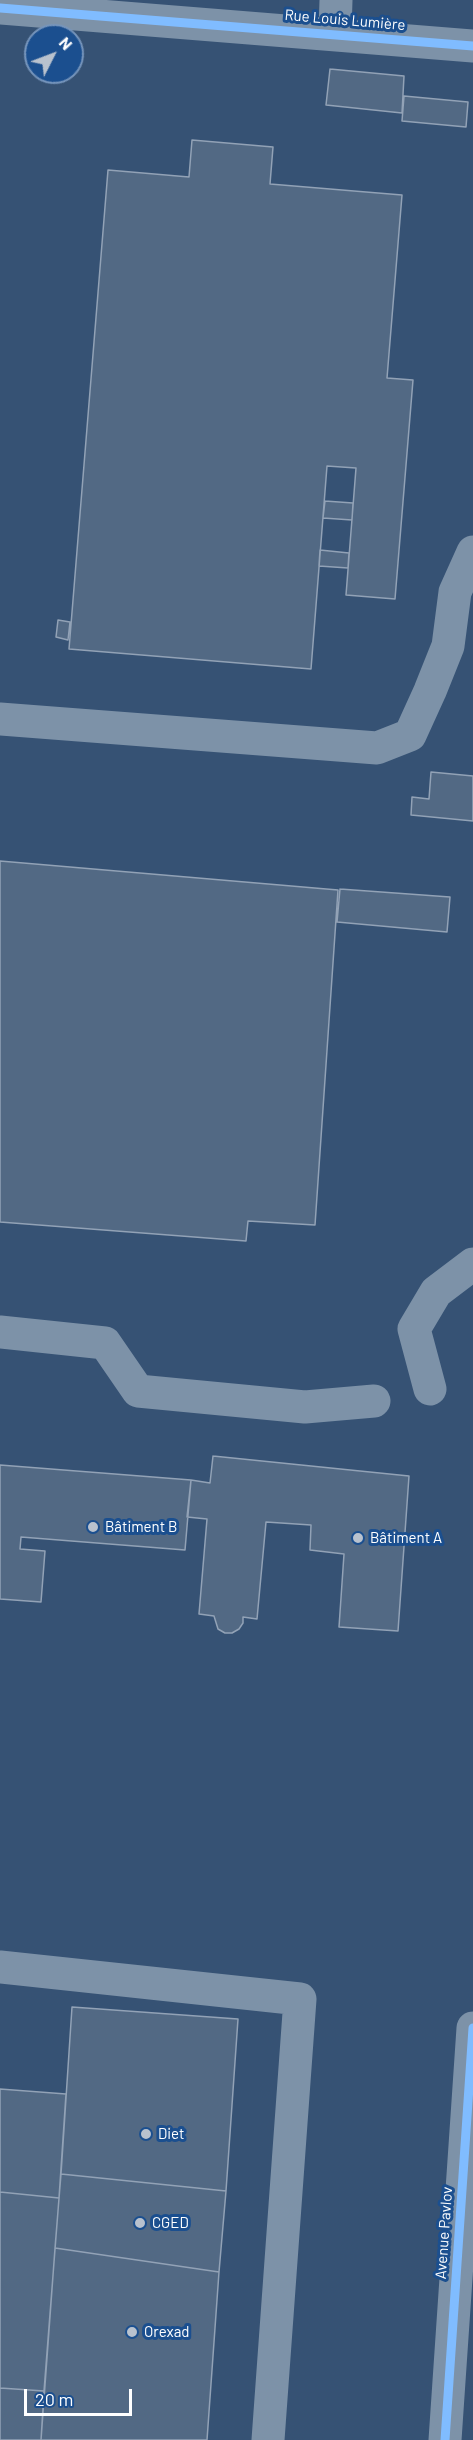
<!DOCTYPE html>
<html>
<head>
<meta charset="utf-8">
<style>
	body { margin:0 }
	#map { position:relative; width:473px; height:2440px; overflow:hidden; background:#365274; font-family:Barlow,sans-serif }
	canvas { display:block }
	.north { position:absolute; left:24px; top:24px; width:60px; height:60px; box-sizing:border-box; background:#1b4f8f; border:2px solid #7695bc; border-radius:50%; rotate:48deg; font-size:16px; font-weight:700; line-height:24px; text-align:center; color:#fff }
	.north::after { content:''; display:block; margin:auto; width:21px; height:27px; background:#b9c2ce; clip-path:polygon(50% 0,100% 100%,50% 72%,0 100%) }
	.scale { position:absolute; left:24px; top:2389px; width:108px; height:27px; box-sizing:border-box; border:3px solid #fff; border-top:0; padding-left:8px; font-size:18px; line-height:21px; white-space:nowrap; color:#fff; -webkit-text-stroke:4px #1b4f8f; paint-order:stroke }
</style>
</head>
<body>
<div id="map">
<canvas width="473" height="2440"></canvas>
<div class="north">N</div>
<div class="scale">20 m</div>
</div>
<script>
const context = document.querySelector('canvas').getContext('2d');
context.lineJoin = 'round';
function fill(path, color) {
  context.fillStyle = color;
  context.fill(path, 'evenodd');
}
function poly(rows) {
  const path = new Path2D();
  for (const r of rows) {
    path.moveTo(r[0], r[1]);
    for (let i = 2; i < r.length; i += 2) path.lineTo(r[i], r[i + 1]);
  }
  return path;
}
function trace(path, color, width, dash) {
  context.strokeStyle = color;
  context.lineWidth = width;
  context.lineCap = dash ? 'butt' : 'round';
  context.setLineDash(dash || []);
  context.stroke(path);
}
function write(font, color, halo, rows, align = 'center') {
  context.font = font + ' Barlow,sans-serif';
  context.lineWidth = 6;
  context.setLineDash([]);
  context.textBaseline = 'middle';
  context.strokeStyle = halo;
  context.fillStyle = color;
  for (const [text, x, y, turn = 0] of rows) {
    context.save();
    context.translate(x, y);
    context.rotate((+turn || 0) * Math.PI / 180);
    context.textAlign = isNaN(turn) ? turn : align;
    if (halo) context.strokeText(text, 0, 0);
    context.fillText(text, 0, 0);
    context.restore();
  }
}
const building = poly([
	[330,69,404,76,402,113,326,105,330,69],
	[404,96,468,102,466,127,402,121,404,96],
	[192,140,273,147,270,184,402,195,387,378,413,380,395,599,346,595,356,468,327,466,311,669,69,649,108,170,189,177,192,140],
	[325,501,353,503,352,520,323,518,325,501],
	[320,550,349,553,348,568,319,566,320,550],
	[58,620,70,622,68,640,56,637,58,620],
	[431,772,473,776,473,821,411,815,412,797,429,799,431,772],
	[0,861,338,890,315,1225,248,1221,246,1241,0,1222,0,861],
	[340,889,450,897,447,932,337,922,340,889],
	[213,1456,409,1476,398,1631,339,1627,344,1554,310,1550,311,1525,266,1522,257,1619,243,1617,243,1623,239,1629,232,1633,225,1633,218,1629,214,1616,199,1614,207,1519,187,1517,191,1480,210,1483,213,1456],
	[0,1465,191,1480,185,1550,21,1537,20,1549,45,1551,41,1602,0,1599,0,1465],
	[72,2007,238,2019,226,2191,61,2174,72,2007],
	[0,2089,66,2094,59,2198,0,2192,0,2089],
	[61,2174,226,2191,219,2272,55,2248,61,2174],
	[0,2192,59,2198,44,2391,0,2388,0,2192],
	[55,2248,219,2272,207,2440,41,2440,55,2248],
	[0,2388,44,2391,41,2440,0,2440,0,2388]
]);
fill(building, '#526984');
trace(building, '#92a2b6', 1.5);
trace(poly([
	[0,8,473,46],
	[335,33,336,0],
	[0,719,377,748,410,735,430,691,448,646,455,592,473,552],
	[0,1332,105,1343,138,1391,305,1407,374,1401],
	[430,1389,414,1329,436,1292,473,1264],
	[0,1967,300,1999,268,2440],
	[445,2440,473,2028]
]), '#7d92a8', 33);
trace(poly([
	[0,8,473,46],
	[445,2440,473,2028]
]), '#80bcff', 9);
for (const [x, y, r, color] of [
	[93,1527,6,"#b9c2ce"],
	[358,1538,6,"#b9c2ce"],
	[146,2134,6,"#b9c2ce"],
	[140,2223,6,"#b9c2ce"],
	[132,2332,6,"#b9c2ce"]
]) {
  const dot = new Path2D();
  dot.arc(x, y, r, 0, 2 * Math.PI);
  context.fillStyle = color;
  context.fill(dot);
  trace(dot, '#1b4f8f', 2);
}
write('15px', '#fff', '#1b4f8f', [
	["Rue Louis Lumière",345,20,5],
	["Avenue Pavlov",444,2233,-86]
]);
write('15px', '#fff', '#1b4f8f', [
	["Bâtiment B",105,1527],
	["Bâtiment A",370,1538],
	["Diet",158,2134],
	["CGED",152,2223],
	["Orexad",144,2332]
], 'left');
</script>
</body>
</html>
